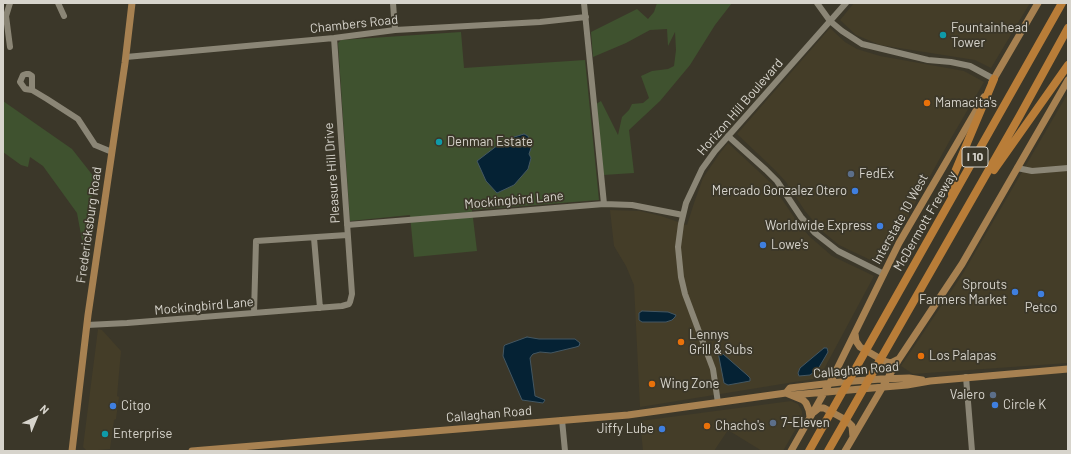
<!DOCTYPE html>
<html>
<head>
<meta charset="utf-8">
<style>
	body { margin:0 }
	#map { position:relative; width:1071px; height:454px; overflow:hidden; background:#3b3729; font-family:Barlow,sans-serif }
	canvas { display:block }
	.frame { position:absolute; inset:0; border:4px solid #d7d4cc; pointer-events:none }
	.north { position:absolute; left:16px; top:398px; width:40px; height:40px; -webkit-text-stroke:3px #3b3729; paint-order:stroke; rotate:44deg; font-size:11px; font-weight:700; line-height:16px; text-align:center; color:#d7d4cc }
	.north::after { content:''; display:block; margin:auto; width:14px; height:18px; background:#d7d4cc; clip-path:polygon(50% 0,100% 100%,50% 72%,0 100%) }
</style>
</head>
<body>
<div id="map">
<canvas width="1071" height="454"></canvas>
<div class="frame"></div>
<div class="north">N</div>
</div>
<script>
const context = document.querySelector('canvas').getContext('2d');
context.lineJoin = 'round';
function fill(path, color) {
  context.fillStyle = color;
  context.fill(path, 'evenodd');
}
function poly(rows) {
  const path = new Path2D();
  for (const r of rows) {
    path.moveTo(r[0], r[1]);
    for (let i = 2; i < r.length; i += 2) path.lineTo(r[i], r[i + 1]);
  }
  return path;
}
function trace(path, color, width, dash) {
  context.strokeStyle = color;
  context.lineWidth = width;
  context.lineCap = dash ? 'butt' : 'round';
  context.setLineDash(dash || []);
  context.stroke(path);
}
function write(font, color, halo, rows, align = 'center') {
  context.font = font + ' Barlow,sans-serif';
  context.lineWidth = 3.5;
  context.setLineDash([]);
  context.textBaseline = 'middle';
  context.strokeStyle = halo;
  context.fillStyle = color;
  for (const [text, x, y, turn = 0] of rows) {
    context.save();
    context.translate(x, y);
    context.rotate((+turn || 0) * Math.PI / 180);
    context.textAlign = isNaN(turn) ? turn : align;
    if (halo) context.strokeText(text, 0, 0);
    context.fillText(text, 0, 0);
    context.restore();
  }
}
fill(poly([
	[854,3,1030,3,991,68,975,60,880,45,856,35,840,20],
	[830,28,845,42,857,49,880,56,964,71,984,82,950,140,881,265,839,245,822,231,805,211,786,182,775,170,737,134],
	[1068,93,1068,363,913,374,901,366,962,275],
	[728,143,771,183,798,223,809,236,832,256,874,276,824,369,813,379,640,407,634,285,626,266,614,246,610,210,640,211,661,216,687,225,694,203,703,178,720,153],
	[98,329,102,330,121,351,117,396,119,397,116,419,114,420,110,449,87,451,83,447],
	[791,401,798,404,802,411,802,418,783,451,762,451,728,430,714,451,643,451,640,421]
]), '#443d28');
fill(poly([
	[657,3,732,3,715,25,690,65,660,101,629,130,634,173,603,175,596,104,601,101,618,135,622,117,629,110,632,104,643,103,649,98,641,76,652,71,668,69,674,66,676,50,675,32,668,46,667,29,650,30,626,43,593,57,591,32,637,9,648,19,654,12],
	[461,32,464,68,585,60,599,200,472,210,477,251,414,257,410,215,350,221,338,43,341,40],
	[3,101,72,149,94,177,86,241,82,240,77,213,43,166,30,157,28,167,21,165,3,152]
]), '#3f522f');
const water = poly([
	[524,134,528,136,531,148,529,154,531,158,528,169,514,185,497,193,486,181,477,161,498,145,511,138,524,134],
	[642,311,668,312,676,315,675,317,672,320,666,322,642,322,639,320,639,313,642,311],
	[527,337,539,339,575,339,580,343,579,346,576,347,551,353,540,352,533,354,532,355,530,358,535,396,545,400,543,403,522,400,503,356,504,346,505,345,527,337],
	[824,348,827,348,828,352,818,369,810,375,799,376,798,373,800,368,824,348],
	[718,352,719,352,723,354,747,375,750,378,750,381,728,385,724,383,718,352]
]);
fill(water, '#052234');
trace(water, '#445762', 1);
trace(poly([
	[10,3,6,16,10,47],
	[58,3,64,16],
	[393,3,395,30],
	[584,3,604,204],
	[817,3,830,21,842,31,862,44,928,60,951,62,970,66,994,79],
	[126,57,334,38,395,30,540,22,586,17],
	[32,90,25,89,20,82,23,75,26,74,29,74,32,76,32,90,47,99,78,119,95,145,112,152],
	[728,136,766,170,777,181,801,217,815,233,838,251,884,274],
	[1017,168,1032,171,1068,168],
	[347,225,604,204,632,205,683,215],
	[314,238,320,308],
	[254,313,256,241,347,235],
	[87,325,127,323,342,306,349,304,350,302,352,294,334,38],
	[966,377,972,451],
	[718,403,713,369,685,294,681,277,678,247,681,224,686,203,702,169,715,151,846,3],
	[562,420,565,451]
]), '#8b8676', 6);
trace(poly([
	[992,82,1038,3],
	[855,334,856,341,860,347,884,361,891,363,899,359],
	[786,393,790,388,841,382,881,379,909,378,922,380],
	[792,395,907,385,930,381,1068,369],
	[814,412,819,408,824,408,846,420,852,426,853,437],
	[72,451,88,315,125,63,132,3],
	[192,451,628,415,786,393,803,400,806,403,809,410,810,417],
	[791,451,833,377,899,243,984,97],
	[845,451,899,359,962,264,1068,80]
]), '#a78151', 7);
trace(poly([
	[994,170,1068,65],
	[952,195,952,179,994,79],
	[809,451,1062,3],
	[828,451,1019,117,1068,28]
]), '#b97d38', 8);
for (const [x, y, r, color] of [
	[943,35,4,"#0f9aa8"],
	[927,103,4,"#e8710a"],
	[439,142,4,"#0f9aa8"],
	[851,174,4,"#5c6f8a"],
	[855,191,4,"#3f7fe0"],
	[880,226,4,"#3f7fe0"],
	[763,245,4,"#3f7fe0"],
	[1015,292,4,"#3f7fe0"],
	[1041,294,4,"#3f7fe0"],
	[681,342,4,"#e8710a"],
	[921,356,4,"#e8710a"],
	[652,384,4,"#e8710a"],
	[993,395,4,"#5c6f8a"],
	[995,405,4,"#3f7fe0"],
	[113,406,4,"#3f7fe0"],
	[773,423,4,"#5c6f8a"],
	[707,426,4,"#e8710a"],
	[662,429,4,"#3f7fe0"],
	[105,434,4,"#0f9aa8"]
]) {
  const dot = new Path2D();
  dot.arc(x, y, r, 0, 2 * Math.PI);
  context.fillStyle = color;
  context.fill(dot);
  trace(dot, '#3b3729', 1.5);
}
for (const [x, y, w] of [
	[975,157,26]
]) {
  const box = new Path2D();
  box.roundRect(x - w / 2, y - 10, w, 20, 3);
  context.fillStyle = '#3b3729';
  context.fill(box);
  trace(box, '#d7d4cc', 1);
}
write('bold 12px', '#d7d4cc', null, [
	["I 10",975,157]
]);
write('13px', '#d7d4cc', '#3b3729', [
	["Chambers Road",354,24,-6],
	["Horizon Hill Boulevard",740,107,-49],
	["Pleasure Hill Drive",332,173,-94],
	["Mockingbird Lane",514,200,-5],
	["Interstate 10 West",900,219,-61],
	["McDermott Freeway",925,221,-60],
	["Fredericksburg Road",89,225,-82],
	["Mockingbird Lane",204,306,-5],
	["Callaghan Road",856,370,-5],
	["Callaghan Road",489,414,-5]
]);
write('13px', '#d7d4cc', '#3b3729', [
	["Fountainhead",951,28],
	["Tower",951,43],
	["Mamacita's",935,103],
	["Denman Estate",447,142],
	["FedEx",859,174],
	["Mercado Gonzalez Otero",847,191,"right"],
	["Worldwide Express",872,226,"right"],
	["Lowe's",771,245],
	["Sprouts",1007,285,"right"],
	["Farmers Market",1007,300,"right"],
	["Petco",1041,308,"center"],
	["Lennys",689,335],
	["Grill & Subs",689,350],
	["Los Palapas",929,356],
	["Wing Zone",660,384],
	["Valero",985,395,"right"],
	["Circle K",1003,405],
	["Citgo",121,406],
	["7-Eleven",781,423],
	["Chacho's",715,426],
	["Jiffy Lube",654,429,"right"],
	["Enterprise",113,434]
], 'left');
</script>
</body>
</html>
